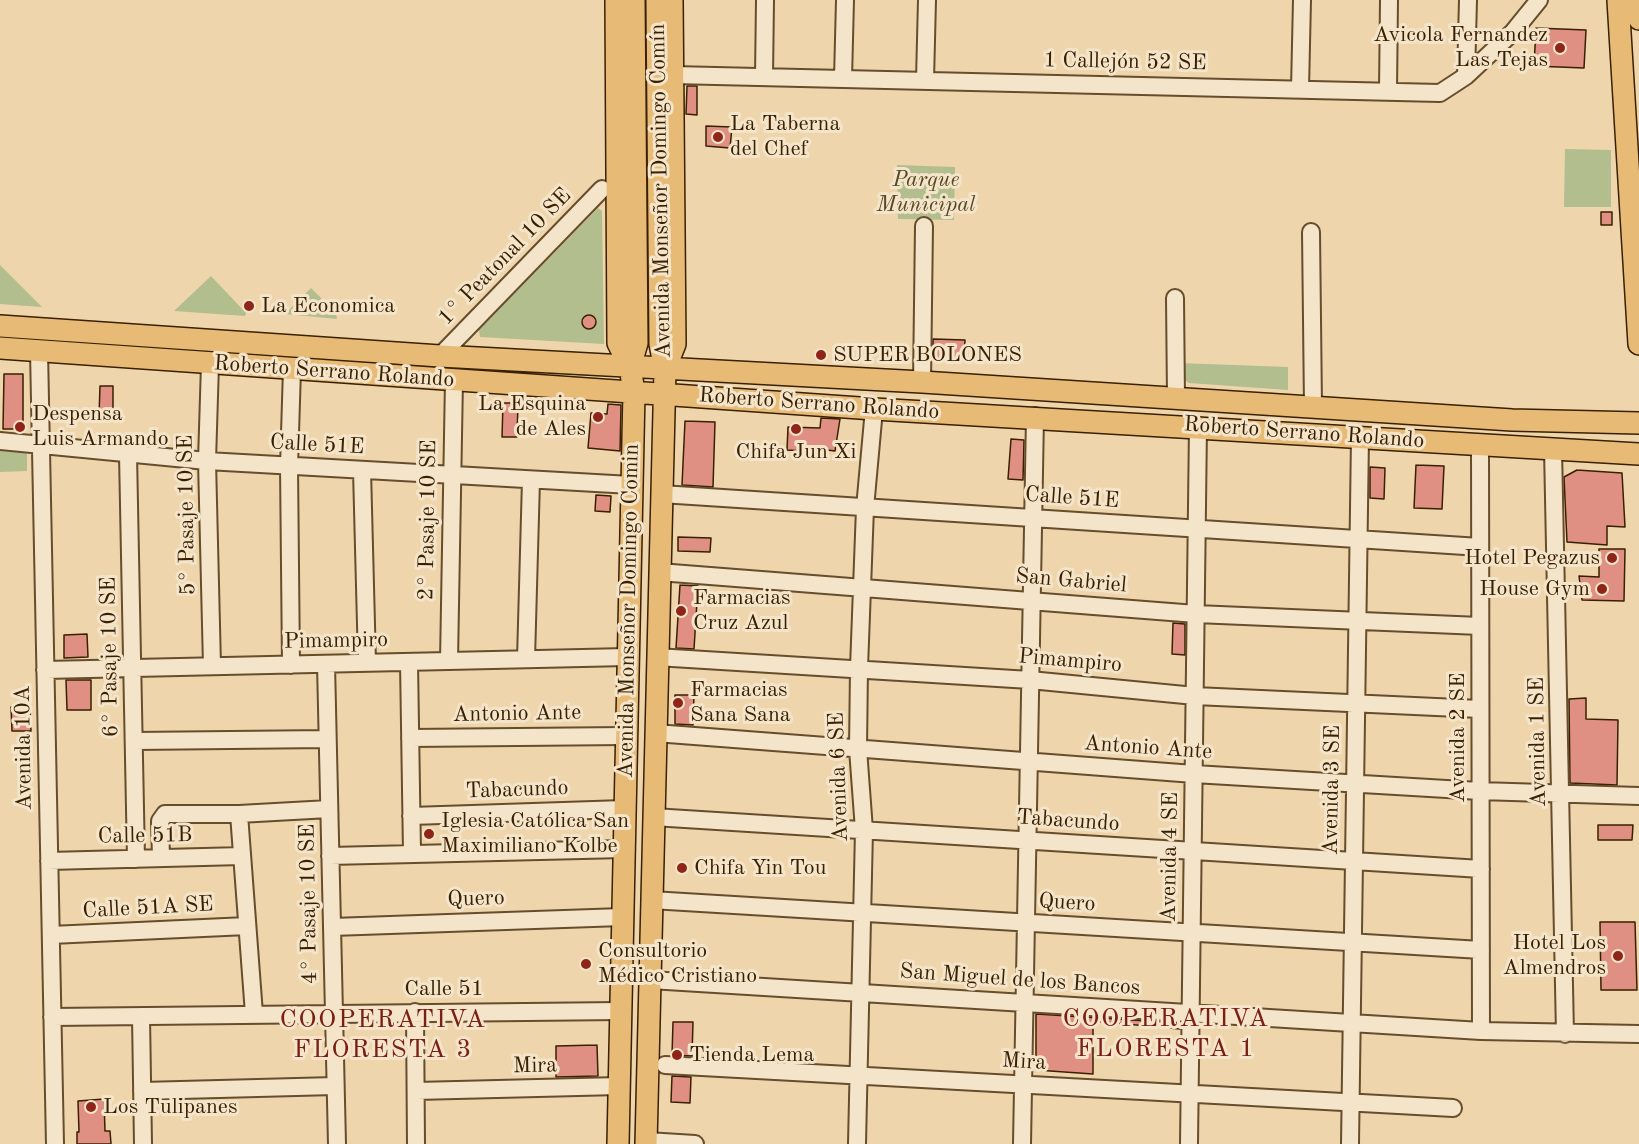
<!DOCTYPE html>
<html>
<head>
<meta charset="utf-8">
<style>
	body { margin:0 }
	canvas { display:block; background:#eed5ac }
</style>
</head>
<body>
<canvas width="1639" height="1144"></canvas>
<script>
const context = document.querySelector('canvas').getContext('2d');
context.lineJoin = 'round';
function fill(path, color) {
  context.fillStyle = color;
  context.fill(path, 'evenodd');
}
function poly(rows) {
  const path = new Path2D();
  for (const r of rows) {
    if (r.length === 3) {
      path.moveTo(r[0] + r[2], r[1]);
      path.arc(r[0], r[1], r[2], 0, 2 * Math.PI);
      continue;
    }
    path.moveTo(r[0], r[1]);
    for (let i = 2; i < r.length; i += 2) path.lineTo(r[i], r[i + 1]);
  }
  return path;
}
function trace(path, color, width, dash) {
  context.strokeStyle = color;
  context.lineWidth = width;
  context.lineCap = dash ? 'butt' : 'round';
  context.setLineDash(dash || []);
  context.stroke(path);
}
function write(font, color, halo, rows, align = 'center') {
  context.font = font + ' "Old Standard TT",serif';
  context.lineWidth = 6;
  context.setLineDash([]);
  context.textBaseline = 'middle';
  context.strokeStyle = halo;
  context.fillStyle = color;
  for (const [text, x, y, turn = 0] of rows) {
    context.save();
    context.translate(x, y);
    context.rotate((+turn || 0) * Math.PI / 180);
    context.textAlign = isNaN(turn) ? turn : align;
    if (halo) context.strokeText(text, 0, 0);
    context.fillText(text, 0, 0);
    context.restore();
  }
}
fill(poly([
	[1565,149,1611,150,1611,207,1564,207],
	[897,165,955,167,954,220,898,219],
	[598,208,602,211,604,344,480,337,479,330],
	[0,265,42,307,0,304],
	[211,276,246,313,245,316,174,311],
	[311,288,336,313,337,319,285,314],
	[1179,363,1288,367,1288,390,1189,383,1182,378],
	[0,448,27,451,27,471,0,472]
]), '#b2be8e');
const building = poly([
	[1536,28,1586,30,1584,68,1534,66,1536,28],
	[687,86,697,86,697,115,686,114,687,86],
	[706,126,732,127,730,148,706,146,706,126],
	[1601,212,1612,212,1612,225,1601,225,1601,212],
	[589,322,7],
	[933,339,965,340,964,359,933,358,933,339],
	[4,374,23,374,23,429,3,429,4,374],
	[100,386,113,386,113,416,99,416,100,386],
	[503,403,518,403,517,437,502,437,503,403],
	[608,404,621,405,620,451,588,448,591,413,607,414,608,404],
	[821,418,840,419,835,451,804,447,804,451,787,450,788,427,820,428,821,418],
	[685,421,715,422,713,487,682,485,685,421],
	[1011,439,1024,440,1023,480,1008,479,1011,439],
	[1416,465,1444,466,1442,509,1414,508,1416,465],
	[1370,467,1385,468,1384,499,1370,498,1370,467],
	[1577,470,1622,473,1625,527,1607,526,1607,545,1567,542,1564,477,1577,470],
	[596,495,611,496,610,512,595,511,596,495],
	[678,537,711,538,710,552,678,551,678,537],
	[1599,549,1625,549,1624,601,1582,600,1579,576,1599,577,1599,549],
	[680,585,698,586,694,649,676,648,680,585],
	[1173,623,1185,624,1185,655,1172,654,1173,623],
	[87,634,88,657,64,658,64,635,87,634],
	[66,680,91,680,91,710,67,710,66,680],
	[675,695,694,695,693,725,675,724,675,695],
	[1586,698,1586,719,1618,720,1617,785,1570,783,1569,699,1586,698],
	[11,707,30,707,31,731,12,731,11,707],
	[1598,825,1633,825,1632,840,1598,840,1598,825],
	[1600,922,1635,922,1637,990,1601,990,1600,922],
	[1036,1014,1180,1023,1180,1029,1093,1021,1093,1074,1036,1070,1036,1014],
	[673,1022,693,1022,692,1056,672,1055,673,1022],
	[597,1045,598,1076,556,1077,556,1046,597,1045],
	[672,1076,691,1077,690,1103,671,1102,672,1076],
	[104,1099,105,1131,110,1131,111,1144,77,1144,77,1132,79,1132,78,1101,104,1099]
]);
fill(building, '#e09083');
trace(building, '#392000', 1.5);
const minor = poly([
	[673,75,1440,93,1466,76,1513,32,1539,0],
	[1466,76,1468,0],
	[764,77,765,0],
	[843,79,845,0],
	[925,80,927,0],
	[1300,89,1302,0],
	[1388,91,1389,0],
	[1311,232,1313,407],
	[1175,298,1176,398],
	[39,351,55,1144],
	[440,356,602,189],
	[210,364,207,461,212,666],
	[922,382,924,226],
	[0,441,207,461,631,485],
	[1480,445,1481,1031],
	[1553,449,1565,1034],
	[128,454,136,859],
	[362,470,367,663],
	[661,494,1480,547],
	[659,572,1196,614,1480,626],
	[656,657,1030,680,1195,696,1480,709],
	[526,659,531,480],
	[449,661,454,380],
	[409,662,412,853],
	[326,664,337,1144],
	[291,665,289,466,292,369],
	[45,670,627,657],
	[655,733,1194,774,1480,791,1639,796],
	[410,738,625,736],
	[134,741,327,739],
	[239,814,254,1014],
	[411,816,624,809],
	[653,817,1481,869],
	[330,856,624,849],
	[161,858,160,821,165,814,239,814,329,809],
	[49,861,242,856],
	[651,900,1481,950],
	[332,927,622,917],
	[51,935,247,926],
	[650,980,1481,1031,1639,1034],
	[415,1012,416,1144],
	[141,1016,143,1144],
	[52,1017,620,1011],
	[665,1065,1453,1108],
	[142,1091,335,1086],
	[416,1091,619,1086],
	[647,1141,695,1144],
	[857,1144,864,830,858,749,859,668,865,508,874,409],
	[1022,1144,1035,416],
	[1189,1144,1198,426],
	[1350,1144,1360,437]
]);
const major = poly([
	[616,0,618,343,630,367,634,392,618,1144],
	[1618,0,1639,344],
	[1638,0,1639,19],
	[0,326,440,356,922,382,1512,420,1639,423],
	[0,348,874,409,1639,454],
	[630,367,637,343,634,0],
	[665,369,675,344,672,0],
	[646,1144,665,370,660,344,657,0]
]);
trace(minor, '#664d2b', 20);
trace(major, '#392000', 24);
trace(minor, '#f4e4c9', 16);
trace(major, '#e7ba76', 21);
for (const [x, y, r, color] of [
	[1560,48,6,"#8f2418"],
	[718,137,6,"#8f2418"],
	[249,306,6,"#8f2418"],
	[821,355,6,"#8f2418"],
	[598,417,6,"#8f2418"],
	[20,427,6,"#8f2418"],
	[796,429,6,"#8f2418"],
	[1612,558,6,"#8f2418"],
	[1602,589,6,"#8f2418"],
	[681,611,6,"#8f2418"],
	[678,703,6,"#8f2418"],
	[429,834,6,"#8f2418"],
	[682,868,6,"#8f2418"],
	[1618,956,6,"#8f2418"],
	[586,964,6,"#8f2418"],
	[677,1055,6,"#8f2418"],
	[91,1107,6,"#8f2418"]
]) {
  const dot = new Path2D();
  dot.arc(x, y, r, 0, 2 * Math.PI);
  context.fillStyle = color;
  context.fill(dot);
  trace(dot, '#f4e4c9', 2);
}
write('22px', '#392000', '#f4e4c9', [
	["Avicola Fernandez",1548,35,"right"],
	["Las Tejas",1548,60,"right"],
	["La Taberna",730,124],
	["del Chef",730,149],
	["La Economica",261,306],
	["SUPER BOLONES",833,355],
	["La Esquina",586,404,"right"],
	["de Ales",586,429,"right"],
	["Despensa",32,414],
	["Luis Armando",32,439],
	["Chifa Jun Xi",796,452,"center"],
	["Hotel Pegazus",1600,558,"right"],
	["House Gym",1590,589,"right"],
	["Farmacias",693,598],
	["Cruz Azul",693,623],
	["Farmacias",690,690],
	["Sana Sana",690,715],
	["Iglesia Católica San",441,821],
	["Maximiliano Kolbe",441,846],
	["Chifa Yin Tou",694,868],
	["Hotel Los",1606,943,"right"],
	["Almendros",1606,968,"right"],
	["Consultorio",598,951],
	["Médico Cristiano",598,976],
	["Tienda Lema",689,1055],
	["Los Tulipanes",103,1107]
], 'left');
write('22px', '#392000', '#f4e4c9', [
	["1 Callejón 52 SE",1125,62,1],
	["Avenida Monseñor Domingo Comín",661,191,-91],
	["1° Peatonal 10 SE",505,257,-46],
	["Roberto Serrano Rolando",334,372,4],
	["Roberto Serrano Rolando",819,404,4],
	["Roberto Serrano Rolando",1304,433,4],
	["Calle 51E",317,445,3],
	["Calle 51E",1072,498,4],
	["5° Pasaje 10 SE",187,515,-91],
	["2° Pasaje 10 SE",428,520,-89],
	["San Gabriel",1071,581,5],
	["Avenida Monseñor Domingo Comin",629,611,-89],
	["Pimampiro",336,641,-1],
	["6° Pasaje 10 SE",110,657,-91],
	["Pimampiro",1070,661,5],
	["Antonio Ante",517,714,-1],
	["Avenida 2 SE",1458,738,-90],
	["Avenida 1 SE",1538,742,-91],
	["Avenida 10A",24,748,-91],
	["Antonio Ante",1148,748,4],
	["Avenida 6 SE",839,777,-92],
	["Tabacundo",517,790,-2],
	["Avenida 3 SE",1332,790,-89],
	["Tabacundo",1068,821,4],
	["Calle 51B",145,836,-1],
	["Avenida 4 SE",1170,857,-89],
	["Quero",476,899,-2],
	["Quero",1067,903,3],
	["4° Pasaje 10 SE",309,904,-91],
	["Calle 51A SE",148,908,-3],
	["San Miguel de los Bancos",1020,980,4],
	["Calle 51",444,989],
	["Mira",1024,1062,3],
	["Mira",535,1066,-1]
]);
write('italic 22px', '#574824', '#f4e4c9', [
	["Parque",926,180],
	["Municipal",926,205]
]);
context.letterSpacing = '1.5px';
write('26px', '#7a1f14', '#f4e4c9', [
	["COOPERATIVA",1166,1019],
	["FLORESTA 1",1166,1049],
	["COOPERATIVA",383,1020],
	["FLORESTA 3",383,1050]
]);
context.letterSpacing = '0px';
</script>
</body>
</html>
